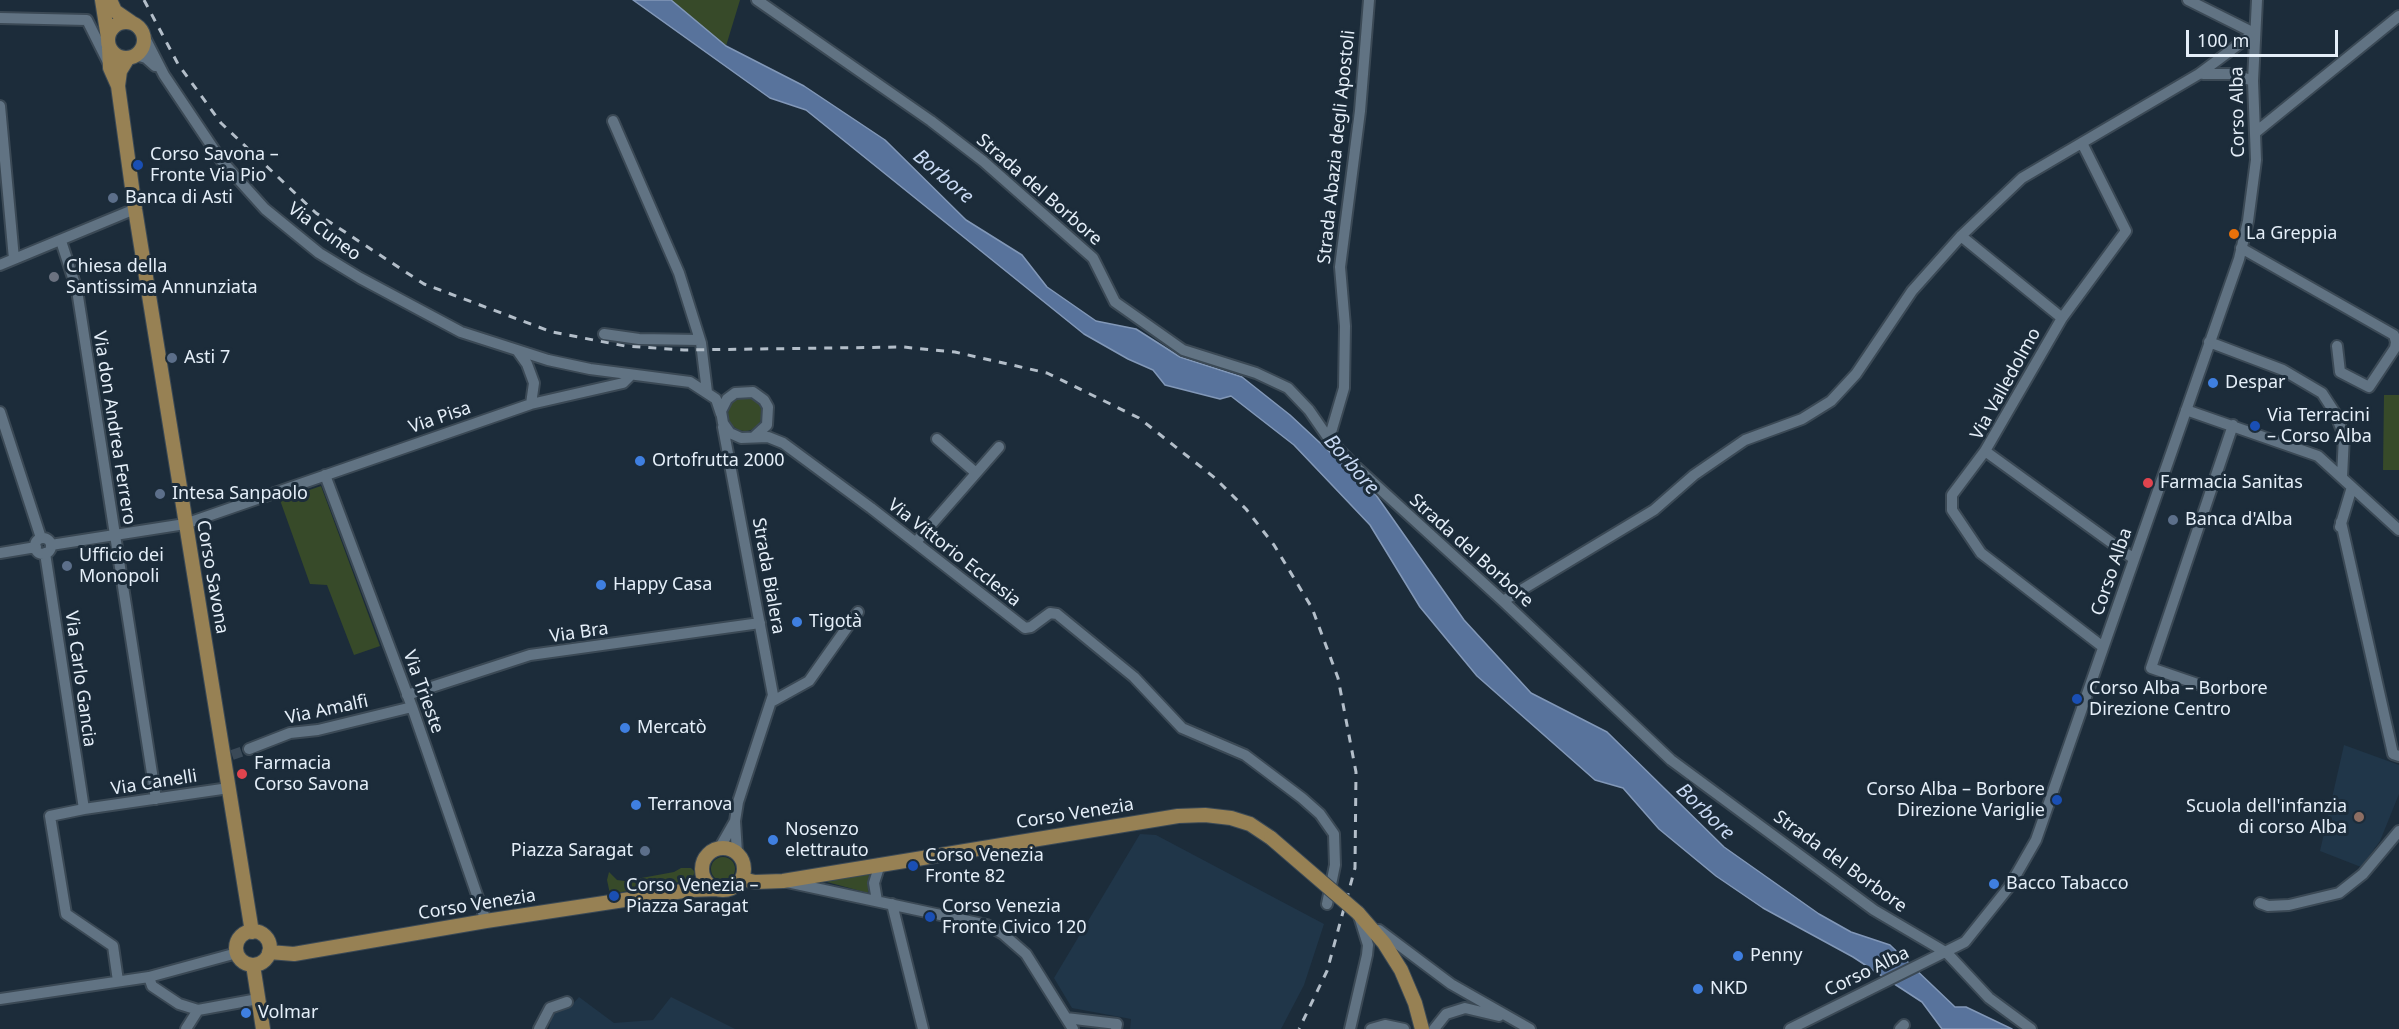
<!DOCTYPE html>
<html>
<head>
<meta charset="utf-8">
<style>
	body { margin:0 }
	#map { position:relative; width:2399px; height:1029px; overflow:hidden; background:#1c2c3a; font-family:"Noto Sans",sans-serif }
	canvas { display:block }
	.scale { position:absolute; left:2186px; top:30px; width:152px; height:27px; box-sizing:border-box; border:3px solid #e5eff9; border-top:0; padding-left:8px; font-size:18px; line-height:21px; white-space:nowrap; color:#e5eff9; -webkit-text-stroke:4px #1c2c3a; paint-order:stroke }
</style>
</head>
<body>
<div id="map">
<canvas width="2399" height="1029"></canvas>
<div class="scale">100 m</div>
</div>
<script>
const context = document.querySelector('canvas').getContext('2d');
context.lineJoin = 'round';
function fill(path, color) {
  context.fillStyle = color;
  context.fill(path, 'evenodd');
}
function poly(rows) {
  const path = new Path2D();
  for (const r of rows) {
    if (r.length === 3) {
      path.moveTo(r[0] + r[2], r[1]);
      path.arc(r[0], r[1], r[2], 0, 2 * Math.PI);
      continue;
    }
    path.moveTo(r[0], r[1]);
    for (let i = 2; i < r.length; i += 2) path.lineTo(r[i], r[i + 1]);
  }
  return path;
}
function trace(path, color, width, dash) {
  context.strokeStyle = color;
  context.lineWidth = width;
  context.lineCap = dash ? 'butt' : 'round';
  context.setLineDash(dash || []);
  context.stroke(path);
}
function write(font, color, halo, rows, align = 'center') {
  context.font = font + ' "Noto Sans",sans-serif';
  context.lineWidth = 6;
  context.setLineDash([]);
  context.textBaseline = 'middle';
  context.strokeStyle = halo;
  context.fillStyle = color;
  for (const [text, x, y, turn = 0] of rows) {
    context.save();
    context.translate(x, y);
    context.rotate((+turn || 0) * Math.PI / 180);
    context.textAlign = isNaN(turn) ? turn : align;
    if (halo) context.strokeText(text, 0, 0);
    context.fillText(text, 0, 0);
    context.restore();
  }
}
fill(poly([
	[2344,745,2399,765,2399,794,2380,841,2361,867,2320,851],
	[1140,834,1156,835,1324,924,1304,985,1281,1029,1130,1029,1131,1019,1072,1008,1054,978],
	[579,997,614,1023,653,1020,671,997,735,1029,549,1029,552,1015,557,1011,570,1007]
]), '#203649');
fill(poly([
	[671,0,740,0,726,46],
	[2384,395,2399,395,2399,470,2383,470],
	[745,414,17],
	[321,486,380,646,354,655,327,585,310,584,280,500],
	[723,869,12],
	[681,868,691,868,695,872,691,880,610,894,607,880,609,872,617,880,625,881,674,872],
	[870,873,868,893,827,882,828,880]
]), '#374a29');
const water = poly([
	[633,0,671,0,726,46,804,86,885,140,966,220,1022,255,1047,287,1096,321,1136,329,1180,357,1242,377,1290,415,1376,495,1464,620,1531,693,1607,732,1724,847,1819,914,1851,932,1890,945,1955,1007,1966,1007,2012,1029,1942,1029,1922,1002,1853,957,1763,908,1716,876,1659,829,1623,788,1595,780,1477,676,1420,607,1370,525,1294,445,1231,396,1220,399,1165,385,1153,370,1128,359,1084,334,806,110,770,98,633,0]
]);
fill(water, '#58739c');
trace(water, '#8298b8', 1.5);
trace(poly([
	[232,755,249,749]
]), '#3a4957', 10, [10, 5]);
const minor = poly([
	[757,0,931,121,983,161,1093,258,1115,302,1183,350,1256,373,1288,388,1309,410,1329,439,1355,466,1503,601,1671,760,1874,910,1947,953,1989,998,2031,1029],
	[2188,0,2254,33],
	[0,18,87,20,108,62],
	[143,34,164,75,221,160,265,209,319,253,360,278,461,332,548,360,590,369,690,382,716,399,721,414],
	[136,55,146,58,155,66],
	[2203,74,2233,74,2253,81],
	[0,106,14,259],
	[613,121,679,273,701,343,707,392],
	[2256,132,2399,16],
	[1961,236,2062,318,1985,451,2134,559],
	[61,241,77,290,156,799],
	[2241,248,2394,335,2396,342,2395,348,2369,387,2340,372,2337,346],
	[0,265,135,209],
	[2062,318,2126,231,2082,143],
	[604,334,639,339,700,340],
	[2209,342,2283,370,2322,393,2335,413,2344,436,2342,477],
	[517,350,527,364,534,383,531,404],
	[2186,410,2318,456,2399,530],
	[0,412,41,538],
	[723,427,773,695,738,802,735,821,737,853],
	[754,437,767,425,768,407,764,400,753,392,735,393,727,399,721,411,723,423,730,433,741,438,768,437,783,443,871,508,1025,628,1031,627,1050,613,1057,614,1134,677,1182,728,1245,755,1302,798,1320,814,1334,834,1335,865,1327,904],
	[937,439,976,473],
	[1329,439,1344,388,1345,326,1340,267,1360,111,1369,0],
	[1985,451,1952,495,1952,510,1981,553,2103,647],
	[325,475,412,707,486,921],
	[2341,522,2393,754,2399,756],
	[2340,527,2352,487],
	[43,546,8],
	[916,542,999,447],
	[51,545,185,524,531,404,623,383,630,376],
	[0,553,36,547],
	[45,553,84,809],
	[1503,601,1654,510,1694,475,1745,440,1802,419,1831,401,1856,374,1912,291,1961,236,2022,178,2199,74,2254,33],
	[2212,689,2151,668,2233,425],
	[407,695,530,655,760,623],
	[773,701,809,681,858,612],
	[249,749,290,733,318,730,412,707],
	[719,849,735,821],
	[787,882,987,925,1003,934,1026,954,1073,1029],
	[877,901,874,883,880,864],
	[2260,903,2268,906,2289,905,2339,893,2363,874,2399,831],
	[892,904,923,1029],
	[1379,930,1451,984,1530,1029],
	[149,977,152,986,179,1004,198,1010],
	[118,981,113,946,66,914,50,816,84,809,229,788],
	[0,999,149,977,237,953],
	[1066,1018,1117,1024,1116,1029],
	[186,1029,198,1010,258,999],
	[539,1029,550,1008,567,1002],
	[1350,1029,1367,955,1368,945,1359,916],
	[1371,1029,1385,1025,1404,1029],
	[1434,1029,1446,1014,1465,1008,1499,1016],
	[1790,1029,1965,942,2009,887,2036,840,2239,259,2248,221,2256,160,2253,81,2257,0],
	[1900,1029,1904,1025]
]);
const major = poly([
	[102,0,108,38],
	[110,0,115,11,131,22],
	[126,40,18],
	[109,48,110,68,118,86],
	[128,58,120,71,118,86,135,209,252,932],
	[723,869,21],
	[742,879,755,882,783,881,1178,816,1205,815,1231,818,1250,824,1271,838],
	[1358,913,1384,943,1401,970,1415,1003,1422,1029],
	[253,948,17],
	[269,952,294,954,486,921,690,890,718,889],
	[253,965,263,1029]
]);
trace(minor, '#3b4955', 14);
trace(major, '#3b4955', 16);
trace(minor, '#617383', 10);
trace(major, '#978154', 14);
trace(poly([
	[144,0,178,64,221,123,316,213,424,284,552,332,625,346,684,350,903,347,955,352,1047,373,1139,418,1215,478,1246,509,1274,545,1312,608,1338,678,1356,772,1355,868,1327,971,1299,1029]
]), '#b3bec9', 3, [8, 8]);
const majorBridge = poly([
	[1271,838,1358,913]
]);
trace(majorBridge, '#3b4955', 16, []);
trace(majorBridge, '#978154', 14);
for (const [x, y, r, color] of [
	[138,165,6,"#1a4fb4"],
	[113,198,6,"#5c6f8a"],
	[2234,234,6,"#e8710a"],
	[54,277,6,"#6b7280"],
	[172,358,6,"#5c6f8a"],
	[2213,383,6,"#3f7fe0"],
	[2255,426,6,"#1a4fb4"],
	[640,461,6,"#3f7fe0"],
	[2148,483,6,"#e0444e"],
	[160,494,6,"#5c6f8a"],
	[2173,520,6,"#5c6f8a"],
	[67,566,6,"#5c6f8a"],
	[601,585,6,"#3f7fe0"],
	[797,622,6,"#3f7fe0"],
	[2077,699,6,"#1a4fb4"],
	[625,728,6,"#3f7fe0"],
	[242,774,6,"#e0444e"],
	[2057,800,6,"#1a4fb4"],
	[636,805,6,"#3f7fe0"],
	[2359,817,6,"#8d6e63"],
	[773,840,6,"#3f7fe0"],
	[645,851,6,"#5c6f8a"],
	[913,866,6,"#1a4fb4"],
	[1994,884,6,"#3f7fe0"],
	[614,896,6,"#1a4fb4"],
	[930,917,6,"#1a4fb4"],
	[1738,956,6,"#3f7fe0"],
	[1698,989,6,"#3f7fe0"],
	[246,1013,6,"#3f7fe0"]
]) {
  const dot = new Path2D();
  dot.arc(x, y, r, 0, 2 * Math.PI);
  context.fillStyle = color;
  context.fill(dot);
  trace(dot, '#1c2c3a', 2);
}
write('18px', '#e5eff9', '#1c2c3a', [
	["Corso Alba",2238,112,-91],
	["Strada Abazia degli Apostoli",1337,147,-84],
	["Strada del Borbore",1039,190,41],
	["Via Cuneo",324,232,36],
	["Via Valledolmo",2006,384,-61],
	["Via Pisa",440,418,-19],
	["Via don Andrea Ferrero",114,428,81],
	["Strada del Borbore",1471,551,42],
	["Via Vittorio Ecclesia",954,553,38],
	["Corso Alba",2112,572,-71],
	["Strada Bialera",768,576,80],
	["Corso Savona",212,577,80],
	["Via Bra",579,633,-8],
	["Via Carlo Gancia",80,679,82],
	["Via Trieste",423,692,70],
	["Via Amalfi",327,710,-12],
	["Via Canelli",154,783,-9],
	["Corso Venezia",1075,814,-9],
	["Strada del Borbore",1840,862,36],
	["Corso Venezia",477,905,-9],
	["Corso Alba",1867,972,-26]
]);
write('18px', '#e5eff9', '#1c2c3a', [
	["Corso Savona –",150,155],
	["Fronte Via Pio",150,176],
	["Banca di Asti",125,198],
	["La Greppia",2246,234],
	["Chiesa della",66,267],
	["Santissima Annunziata",66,288],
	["Asti 7",184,358],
	["Despar",2225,383],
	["Via Terracini",2267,416],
	["– Corso Alba",2267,437],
	["Ortofrutta 2000",652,461],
	["Farmacia Sanitas",2160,483],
	["Intesa Sanpaolo",172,494],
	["Banca d'Alba",2185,520],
	["Ufficio dei",79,556],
	["Monopoli",79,577],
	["Happy Casa",613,585],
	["Tigotà",809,622],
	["Corso Alba – Borbore",2089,689],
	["Direzione Centro",2089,710],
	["Mercatò",637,728],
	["Farmacia",254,764],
	["Corso Savona",254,785],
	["Corso Alba – Borbore",2045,790,"right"],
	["Direzione Variglie",2045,811,"right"],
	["Terranova",648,805],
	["Scuola dell'infanzia",2347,807,"right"],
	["di corso Alba",2347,828,"right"],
	["Nosenzo",785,830],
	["elettrauto",785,851],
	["Piazza Saragat",633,851,"right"],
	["Corso Venezia",925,856],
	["Fronte 82",925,877],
	["Bacco Tabacco",2006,884],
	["Corso Venezia –",626,886],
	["Piazza Saragat",626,907],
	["Corso Venezia",942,907],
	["Fronte Civico 120",942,928],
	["Penny",1750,956],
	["NKD",1710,989],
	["Volmar",258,1013]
], 'left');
write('italic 20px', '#c9daf4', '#1c2c3a', [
	["Borbore",943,177,40],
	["Borbore",1351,465,49],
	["Borbore",1705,812,44]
]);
</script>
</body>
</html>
